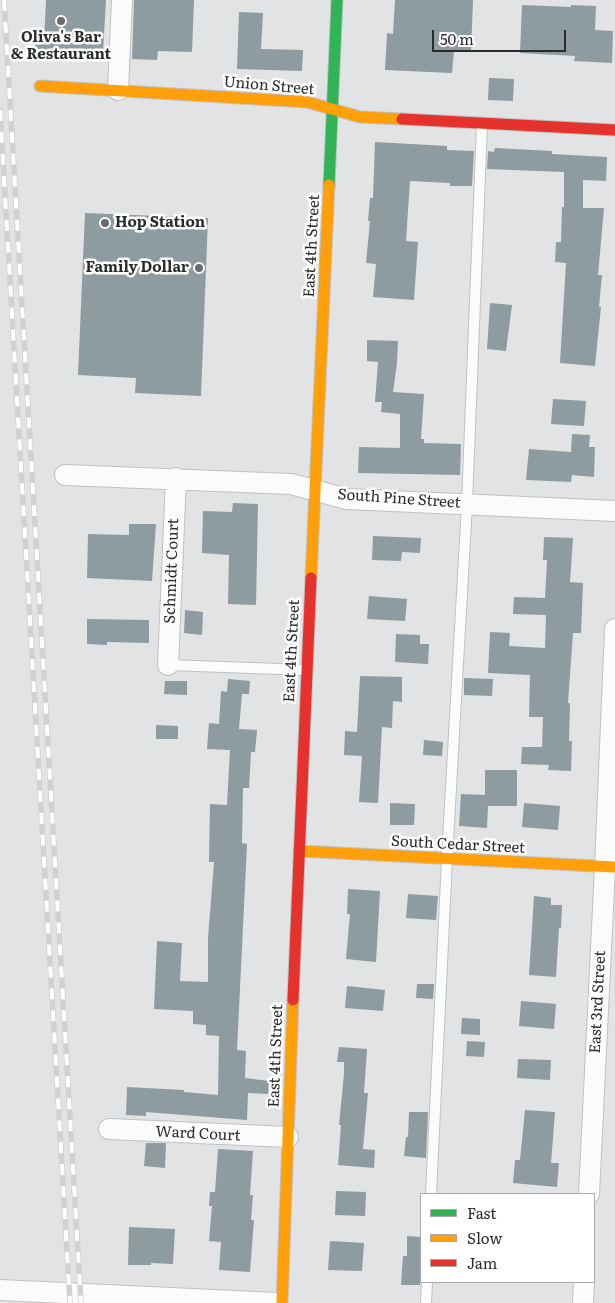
<!DOCTYPE html>
<html>
<head>
<meta charset="utf-8">
<style>
	body { margin:0 }
	#map { position:relative; width:615px; height:1303px; overflow:hidden; background:#e1e3e5; font-family:Literata,serif }
	canvas { display:block }
	.legend { position:absolute; left:420px; top:1193px; width:175px; height:90px; box-sizing:border-box; background:#fff; border:1px solid #a9aaab; margin:0; padding:6px 9px; list-style:none; font-size:15px; color:#282b2c }
	.legend li { display:flex; align-items:center; gap:10px; height:25px }
	.legend b { width:25px; border:1px solid #a9aaab }
	.scale { position:absolute; left:432px; top:30px; width:134px; height:22px; box-sizing:border-box; border:2px solid #282b2c; border-top:0; padding-left:6px; font-size:15px; line-height:18px; white-space:nowrap; color:#282b2c; -webkit-text-stroke:4px #fff; paint-order:stroke }
</style>
</head>
<body>
<div id="map">
<canvas width="615" height="1303"></canvas>
<ul class="legend">
<li><b style="height:6px;background:#30b455"></b>Fast</li>
<li><b style="height:6px;background:#ff9f0a"></b>Slow</li>
<li><b style="height:6px;background:#e5322d"></b>Jam</li>
</ul>
<div class="scale">50 m</div>
</div>
<script>
const context = document.querySelector('canvas').getContext('2d');
context.lineJoin = 'round';
function fill(path, color) {
  context.fillStyle = color;
  context.fill(path, 'evenodd');
}
function poly(rows) {
  const path = new Path2D();
  for (const r of rows) {
    path.moveTo(r[0], r[1]);
    for (let i = 2; i < r.length; i += 2) path.lineTo(r[i], r[i + 1]);
  }
  return path;
}
function trace(path, color, width, dash) {
  context.strokeStyle = color;
  context.lineWidth = width;
  context.lineCap = dash ? 'butt' : 'round';
  context.setLineDash(dash || []);
  context.stroke(path);
}
function write(font, color, halo, rows, align = 'center') {
  context.font = font + ' Literata,serif';
  context.lineWidth = 5;
  context.setLineDash([]);
  context.textBaseline = 'middle';
  context.strokeStyle = halo;
  context.fillStyle = color;
  for (const [text, x, y, turn = 0] of rows) {
    context.save();
    context.translate(x, y);
    context.rotate((+turn || 0) * Math.PI / 180);
    context.textAlign = isNaN(turn) ? turn : align;
    if (halo) context.strokeText(text, 0, 0);
    context.fillText(text, 0, 0);
    context.restore();
  }
}
fill(poly([
	[46,0,106,0,103,53,76,52,76,60,34,59,35,42,44,42],
	[134,0,194,0,192,52,158,51,157,60,132,59],
	[395,0,473,0,471,51,454,50,452,73,385,70,387,33,393,34],
	[522,5,571,7,571,5,596,6,595,30,613,31,612,63,574,61,575,56,520,53],
	[239,12,263,13,261,49,303,50,302,71,237,69],
	[489,78,514,79,513,101,488,100],
	[375,142,447,146,447,150,474,151,472,186,450,186,450,183,410,181,406,241,418,242,414,300,373,297,376,264,366,263,370,221,368,221,370,198,373,198],
	[495,148,552,151,552,154,607,157,606,181,583,180,583,208,604,208,598,275,602,275,599,307,601,307,595,366,560,363,566,263,555,262,556,242,561,242,562,207,564,207,564,172,487,169,488,151,494,152],
	[85,213,208,218,201,396,135,393,136,378,78,375],
	[490,303,512,305,506,351,487,349],
	[367,340,398,341,397,363,393,392,424,394,421,439,424,439,424,443,461,444,460,475,358,473,359,447,400,448,400,414,381,412,382,402,375,402,378,362,367,361],
	[553,399,586,401,584,426,551,424],
	[572,434,590,435,589,447,595,447,594,477,572,475,571,482,526,480,529,449,571,452],
	[233,503,258,504,256,605,228,604,229,555,202,553,203,511,232,512],
	[129,524,156,524,152,581,87,578,88,534,129,535],
	[373,536,421,538,420,553,402,552,401,561,372,560],
	[544,537,573,538,570,582,583,583,581,633,573,633,568,703,570,703,569,741,572,741,571,771,548,770,549,765,521,764,522,747,542,747,543,717,529,717,530,675,488,673,490,632,510,633,509,646,545,648,546,615,513,614,514,597,545,598,547,560,543,560],
	[369,596,407,599,405,621,367,619],
	[185,610,203,612,202,635,184,633],
	[87,619,149,620,149,643,107,642,107,645,87,644],
	[396,634,420,635,420,644,429,644,428,664,395,662],
	[360,676,402,677,402,702,393,701,392,728,382,727,378,803,359,802,362,756,344,755,345,731,357,732],
	[464,678,493,679,492,696,464,695],
	[228,679,250,681,249,694,242,694,239,729,257,730,255,752,251,752,249,788,243,788,242,843,247,844,237,1050,246,1051,245,1078,269,1081,268,1094,248,1093,247,1120,146,1112,146,1116,126,1115,127,1087,184,1090,184,1092,218,1095,219,1036,206,1035,206,1025,193,1024,193,1011,154,1009,157,941,182,943,180,981,208,982,208,938,214,862,209,862,210,804,227,805,230,750,207,749,209,723,219,724,221,691,227,692],
	[165,681,187,681,187,695,164,694],
	[156,725,178,726,178,739,156,739],
	[424,740,443,742,442,756,423,755],
	[485,770,517,770,517,806,488,806,487,828,459,826,461,794,485,795],
	[390,803,415,804,414,825,390,825],
	[524,803,560,806,558,830,522,827],
	[348,889,380,891,376,962,346,959,350,914,347,914],
	[408,894,438,896,436,920,406,918],
	[534,896,551,898,551,905,562,905,561,928,559,928,556,977,529,975],
	[417,984,434,984,433,999,416,998],
	[347,986,385,990,383,1011,345,1008],
	[521,1001,556,1004,554,1029,519,1026],
	[462,1018,480,1019,480,1035,461,1034],
	[467,1041,485,1042,484,1057,466,1056],
	[339,1047,367,1049,364,1093,368,1093,363,1149,375,1150,374,1168,338,1165,341,1125,339,1125,344,1074,344,1062,337,1062],
	[518,1059,551,1060,550,1080,517,1078],
	[525,1110,555,1112,551,1163,559,1163,557,1187,513,1183,515,1160,520,1160],
	[409,1112,428,1112,426,1158,404,1156,406,1137,408,1137],
	[146,1143,166,1143,165,1168,144,1166],
	[218,1149,253,1151,250,1195,253,1195,251,1220,254,1220,250,1272,219,1270,221,1242,209,1241,212,1206,209,1206,210,1192,215,1192],
	[336,1191,366,1192,365,1216,335,1215],
	[129,1227,175,1229,173,1264,151,1263,151,1265,128,1265],
	[407,1236,421,1237,420,1285,401,1285,403,1256,407,1256],
	[330,1241,364,1243,362,1271,328,1270]
]), '#8e9ba1');
const lane = poly([
	[168,665,307,670],
	[431,1194,447,859,467,504,482,124],
	[426,1303,427,1282]
]);
const street = poly([
	[118,90,122,0],
	[65,475,291,484,347,499,615,511],
	[168,665,176,478],
	[109,1129,288,1137],
	[589,1194,605,867,615,629],
	[0,1290,277,1303],
	[583,1303,584,1282]
]);
const fast = poly([
	[329,185,337,0]
]);
const slow = poly([
	[40,86,307,102,360,117,402,119],
	[311,578,329,185],
	[299,851,615,867],
	[282,1303,293,1000]
]);
const jam = poly([
	[402,119,615,130],
	[293,1000,311,578]
]);
trace(lane, '#bfc1c2', 12);
trace(street, '#bfc1c2', 22);
trace(fast, '#bfc1c2', 13);
trace(slow, '#bfc1c2', 13);
trace(jam, '#bfc1c2', 13);
trace(lane, '#fafbfb', 10);
trace(street, '#fafbfb', 20);
trace(fast, '#30b455', 11);
trace(slow, '#ff9f0a', 11);
trace(jam, '#e5322d', 11);
const rail = poly([
	[4,0,81,1303],
	[0,110,70,1303]
]);
trace(rail, '#d1d1d1', 5.5);
trace(rail, '#fff', 4, [11]);
for (const [x, y, r, color] of [
	[61,21,5,"#696b6d"],
	[105,223,5,"#696b6d"],
	[199,268,5,"#696b6d"]
]) {
  const dot = new Path2D();
  dot.arc(x, y, r, 0, 2 * Math.PI);
  context.fillStyle = color;
  context.fill(dot);
  trace(dot, '#fff', 2);
}
write('bold 15px', '#282b2c', '#fff', [
	["Oliva's Bar",61,38],
	["& Restaurant",61,55],
	["Hop Station",115,223,"left"],
	["Family Dollar",189,268,"right"]
]);
write('15px', '#282b2c', '#fff', [
	["Union Street",269,86,5],
	["East 4th Street",312,246,-87],
	["South Pine Street",399,499,4],
	["Schmidt Court",172,571,-88],
	["East 4th Street",292,651,-87],
	["South Cedar Street",458,845,3],
	["East 3rd Street",598,1002,-87],
	["East 4th Street",276,1056,-88],
	["Ward Court",198,1134,3]
]);
</script>
</body>
</html>
